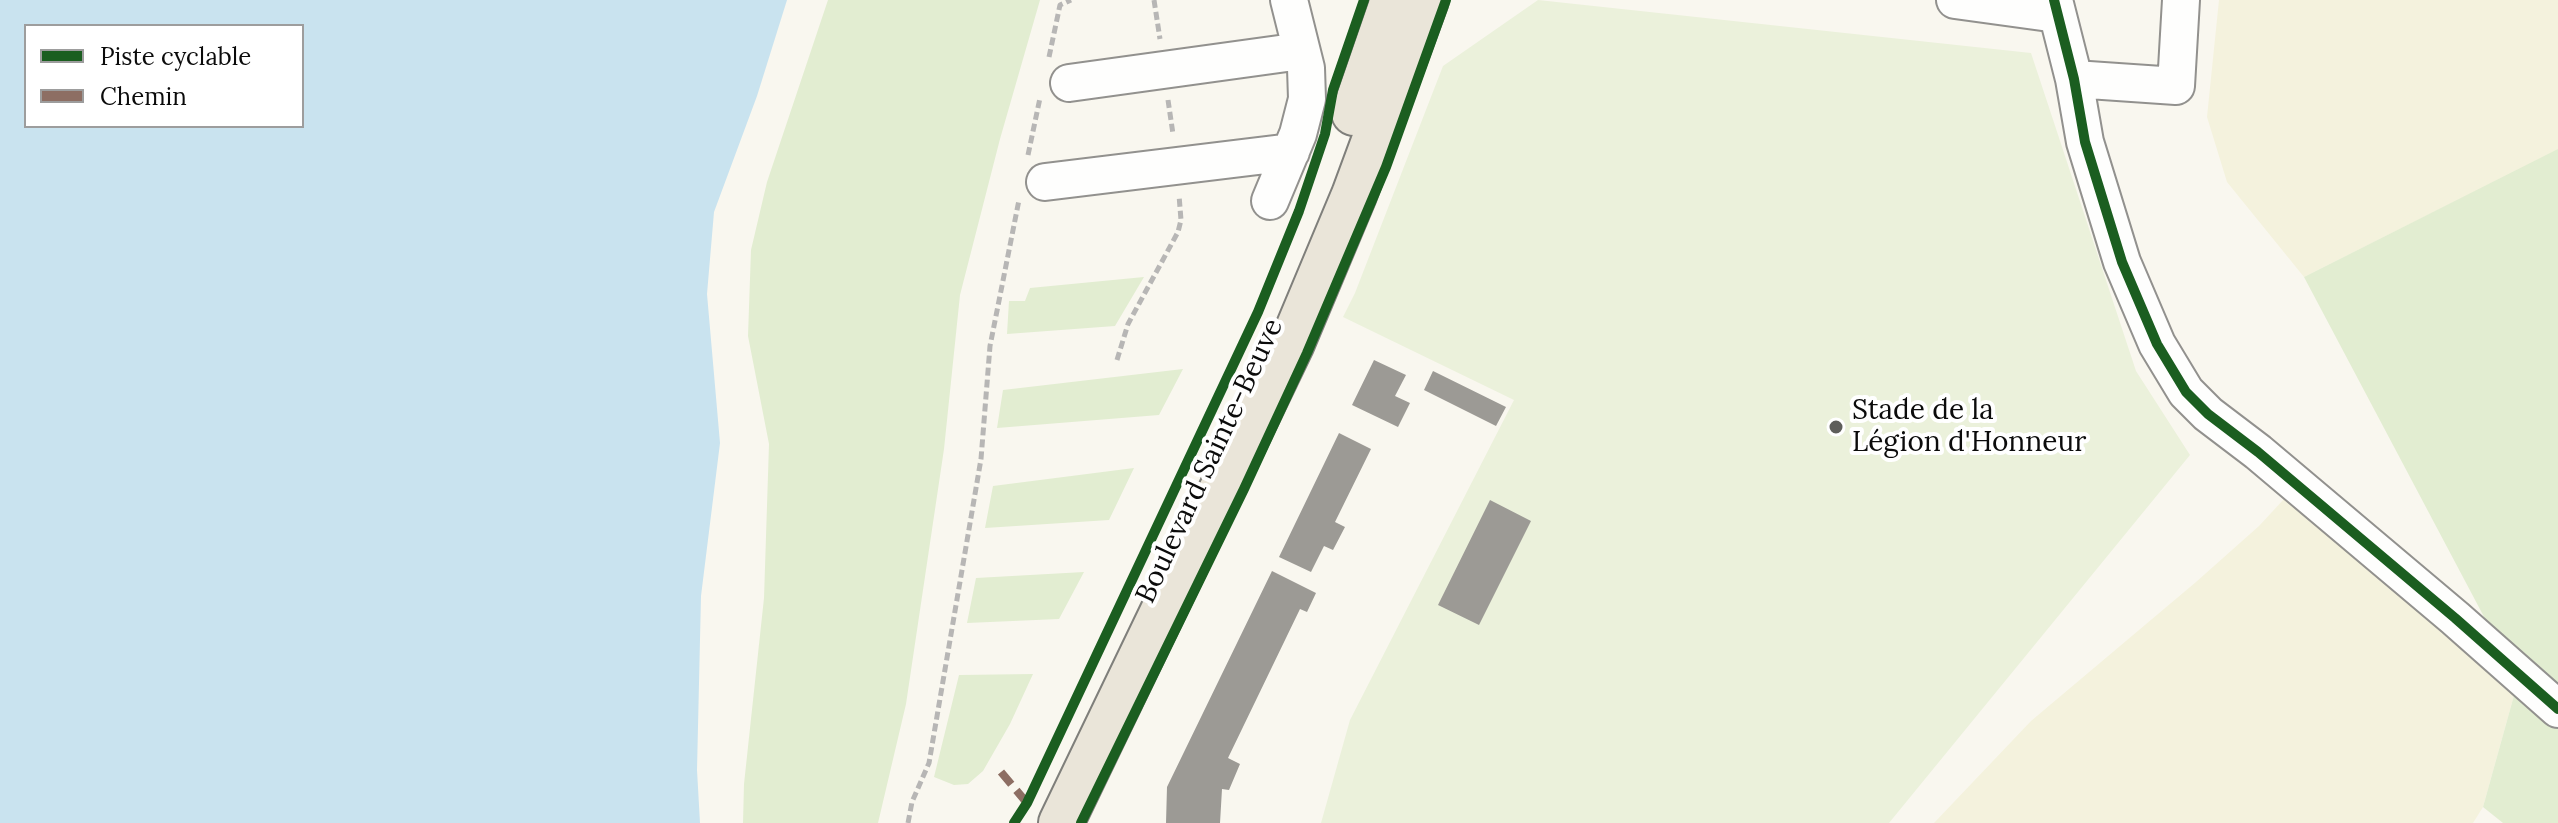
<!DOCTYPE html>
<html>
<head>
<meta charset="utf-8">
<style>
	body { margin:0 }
	#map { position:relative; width:2558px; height:823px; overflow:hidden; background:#f9f7ef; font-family:Lora,serif }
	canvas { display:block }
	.legend { position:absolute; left:24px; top:24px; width:280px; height:104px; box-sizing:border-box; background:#fff; border:2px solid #9d9d9d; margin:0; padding:10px 14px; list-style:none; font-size:24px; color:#0b0b0b }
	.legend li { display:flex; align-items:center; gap:16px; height:40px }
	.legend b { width:40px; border:2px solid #9d9d9d }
</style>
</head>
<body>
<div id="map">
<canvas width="2558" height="823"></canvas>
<ul class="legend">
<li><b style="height:10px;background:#1b5e20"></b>Piste cyclable</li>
<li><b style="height:10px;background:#8d6e63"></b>Chemin</li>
</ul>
</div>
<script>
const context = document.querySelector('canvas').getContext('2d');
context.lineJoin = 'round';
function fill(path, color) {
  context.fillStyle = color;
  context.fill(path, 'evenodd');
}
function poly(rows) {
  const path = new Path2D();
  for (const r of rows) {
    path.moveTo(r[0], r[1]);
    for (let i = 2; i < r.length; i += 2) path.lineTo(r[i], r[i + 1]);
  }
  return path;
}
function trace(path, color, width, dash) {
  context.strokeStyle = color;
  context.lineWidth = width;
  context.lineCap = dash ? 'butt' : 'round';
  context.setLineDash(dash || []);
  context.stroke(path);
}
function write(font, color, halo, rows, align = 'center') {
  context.font = font + ' Lora,serif';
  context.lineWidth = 8;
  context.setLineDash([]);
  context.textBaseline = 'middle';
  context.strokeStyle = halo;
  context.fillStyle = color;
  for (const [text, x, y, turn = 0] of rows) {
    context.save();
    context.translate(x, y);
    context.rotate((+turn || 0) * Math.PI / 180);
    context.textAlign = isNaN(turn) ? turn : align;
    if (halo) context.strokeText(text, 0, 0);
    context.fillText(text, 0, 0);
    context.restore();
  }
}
fill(poly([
	[2219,0,2558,0,2558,150,2304,277,2227,182,2207,117],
	[2296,486,2518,681,2483,807,2473,823,1934,823,2031,721,2196,582,2259,526]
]), '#f4f2dd');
fill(poly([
	[828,0,1040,0,1000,139,960,295,944,449,906,704,878,823,743,823,744,784,764,598,769,444,748,336,751,250,767,182],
	[2558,149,2558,823,2503,823,2483,807,2518,681,2304,277],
	[1144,277,1115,326,1007,334,1009,301,1025,301,1030,288],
	[1183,369,1159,415,997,428,1003,390],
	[1134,468,1109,520,985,528,993,486],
	[1084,572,1059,619,967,623,976,578],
	[1033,674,1010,724,983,771,968,784,954,785,934,777,959,675]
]), '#e2edd1');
fill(poly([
	[1538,0,2031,53,2136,371,2190,455,1889,823,1321,823,1350,720,1514,400,1343,317,1355,293,1443,66]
]), '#ebf1db');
fill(poly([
	[0,0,787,0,757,96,714,212,707,294,720,443,701,596,697,770,700,823,0,823],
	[26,26,302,26,302,126,26,126]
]), '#c9e3ef');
fill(poly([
	[1374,360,1406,375,1395,396,1410,403,1398,427,1352,405],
	[1433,371,1506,407,1496,426,1424,390],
	[1339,433,1371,449,1335,522,1345,527,1333,550,1324,546,1311,572,1279,557],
	[1490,500,1531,521,1479,625,1438,605],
	[1272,571,1316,593,1307,612,1300,609,1228,758,1240,764,1229,790,1222,789,1220,823,1166,823,1167,787]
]), '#9c9a95');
const minor = poly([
	[1955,0,2057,14],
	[2054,0,2074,79,2085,142,2122,262,2157,344,2186,392,2208,414,2258,452,2455,618,2558,709],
	[2074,79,2176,86,2181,0],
	[1069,83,1301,51],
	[1045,182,1291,152],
	[1270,201,1298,134,1307,99,1306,68,1289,0]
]);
const major = poly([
	[1354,113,1393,0],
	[1061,823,1292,343,1354,195,1426,0]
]);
trace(minor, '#92918e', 40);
trace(major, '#7f7f7b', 48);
trace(poly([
	[1154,0,1160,39],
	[1049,57,1060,5,1071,0],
	[1168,100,1173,134],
	[1028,155,1040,98],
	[1117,360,1128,324,1178,232,1181,220,1179,195],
	[908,823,912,802,929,763,981,459,990,346,1019,200]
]), '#b7b6b5', 5, [8, 4]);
trace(minor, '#fefefd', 36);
trace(major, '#eae5d9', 44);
trace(poly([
	[1001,772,1027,803]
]), '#8d6e63', 8, [16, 8]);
trace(poly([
	[2054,0,2074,79,2085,142,2122,262,2157,344,2186,392,2208,414,2258,452,2455,618,2558,709],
	[1014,823,1027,803,1258,312,1299,211,1325,134,1333,90,1364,0],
	[1081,823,1244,489,1307,353,1386,167,1446,0]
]), '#1b5e20', 10);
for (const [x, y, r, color] of [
	[1836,427,8,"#5e5e5b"]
]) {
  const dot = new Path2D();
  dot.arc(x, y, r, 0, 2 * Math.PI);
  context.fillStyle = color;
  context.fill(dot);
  trace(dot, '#fff', 3);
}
write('28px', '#0b0b0b', '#fff', [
	["Stade de la",1852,411],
	["Légion d'Honneur",1852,443]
], 'left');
write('28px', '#0b0b0b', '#fff', [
	["Boulevard Sainte-Beuve",1210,461,-65]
]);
</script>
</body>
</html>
